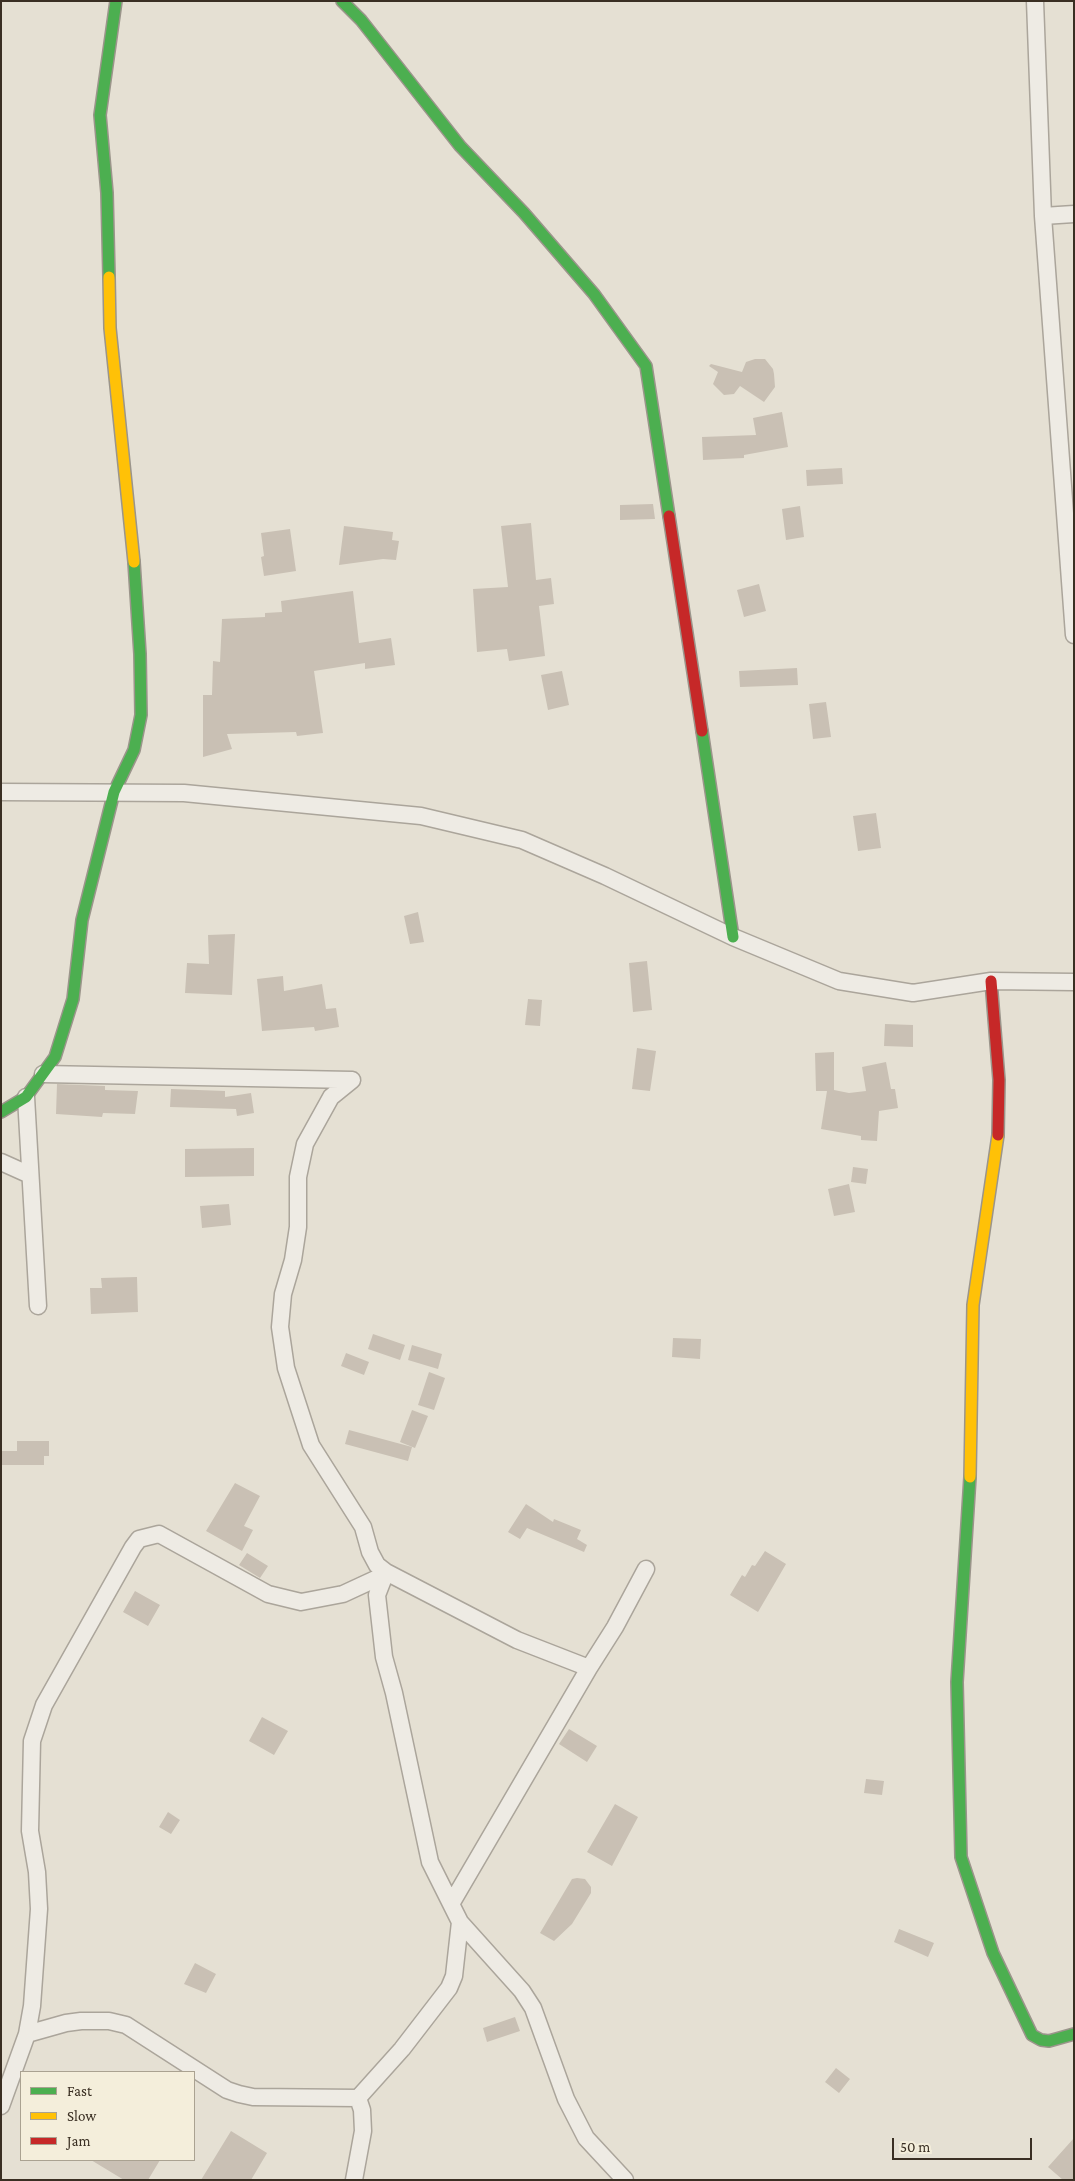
<!DOCTYPE html>
<html>
<head>
<meta charset="utf-8">
<style>
	body { margin:0 }
	#map { position:relative; width:1075px; height:2181px; overflow:hidden; background:#e5e0d3; font-family:"Crimson Pro",serif }
	canvas { display:block }
	.frame { position:absolute; inset:0; border:2px solid #3a2f23; pointer-events:none }
	.legend { position:absolute; left:20px; top:2071px; width:175px; height:90px; box-sizing:border-box; background:#f4eedb; border:1px solid #aaa291; margin:0; padding:6px 9px; list-style:none; font-size:15px; color:#3a2f23 }
	.legend li { display:flex; align-items:center; gap:10px; height:25px }
	.legend b { width:25px; border:1px solid #aaa291 }
	.scale { position:absolute; left:892px; top:2138px; width:140px; height:22px; box-sizing:border-box; border:2px solid #3a2f23; border-top:0; padding-left:6px; font-size:15px; line-height:18px; white-space:nowrap; color:#3a2f23; -webkit-text-stroke:4px #f4eedb; paint-order:stroke }
</style>
</head>
<body>
<div id="map">
<canvas width="1075" height="2181"></canvas>
<div class="frame"></div>
<ul class="legend">
<li><b style="height:6px;background:#4caf50"></b>Fast</li>
<li><b style="height:6px;background:#ffc107"></b>Slow</li>
<li><b style="height:6px;background:#c62828"></b>Jam</li>
</ul>
<div class="scale">50 m</div>
</div>
<script>
const context = document.querySelector('canvas').getContext('2d');
context.lineJoin = 'round';
function fill(path, color) {
  context.fillStyle = color;
  context.fill(path, 'evenodd');
}
function poly(rows) {
  const path = new Path2D();
  for (const r of rows) {
    path.moveTo(r[0], r[1]);
    for (let i = 2; i < r.length; i += 2) path.lineTo(r[i], r[i + 1]);
  }
  return path;
}
function trace(path, color, width, dash) {
  context.strokeStyle = color;
  context.lineWidth = width;
  context.lineCap = dash ? 'butt' : 'round';
  context.setLineDash(dash || []);
  context.stroke(path);
}
fill(poly([
	[755,359,765,359,773,369,774,374,775,387,764,402,740,386,734,394,724,395,713,384,718,372,709,366,711,364,742,372,746,362],
	[782,412,788,447,744,455,744,458,703,460,702,437,756,435,753,418],
	[842,468,843,484,807,486,806,470],
	[653,504,655,519,620,520,620,505],
	[800,506,804,537,786,540,782,509],
	[531,523,536,580,551,578,554,604,539,606,545,656,509,661,507,649,477,652,473,589,508,587,501,526],
	[344,526,393,532,392,540,399,541,396,560,383,559,339,565],
	[290,529,296,571,264,576,261,557,264,556,261,533],
	[759,584,766,611,744,617,737,590],
	[353,591,359,643,391,638,395,665,365,669,365,663,314,671,323,733,297,736,296,732,227,734,232,749,203,757,203,695,212,695,213,661,220,662,222,619,265,617,265,613,282,612,281,601],
	[797,668,798,685,740,687,739,671],
	[562,671,569,705,548,710,541,675],
	[826,702,831,737,813,739,809,704],
	[876,813,881,848,858,851,853,816],
	[418,912,424,942,410,944,404,916],
	[235,934,232,995,185,993,187,963,209,964,208,935],
	[647,961,652,1010,633,1012,629,963],
	[283,976,284,991,322,984,326,1009,336,1008,339,1027,315,1031,314,1027,262,1031,257,979],
	[528,999,542,1000,540,1026,525,1025],
	[885,1024,913,1025,913,1047,884,1046],
	[637,1048,656,1051,650,1091,632,1089],
	[834,1052,834,1090,849,1093,866,1091,862,1067,886,1062,891,1089,895,1089,898,1108,879,1111,877,1141,861,1140,861,1136,821,1129,827,1091,816,1091,815,1053],
	[57,1084,105,1086,105,1090,138,1091,135,1114,103,1113,102,1117,56,1114],
	[171,1089,225,1091,225,1097,251,1093,254,1113,237,1116,236,1109,170,1107],
	[254,1148,254,1176,185,1177,185,1149],
	[853,1167,868,1169,866,1184,851,1182],
	[849,1184,855,1212,834,1216,828,1189],
	[229,1204,231,1225,202,1228,200,1206],
	[137,1277,138,1312,91,1314,90,1288,102,1288,101,1278],
	[373,1334,405,1345,400,1360,368,1349],
	[673,1338,701,1339,700,1359,672,1357],
	[412,1345,442,1354,438,1369,408,1360],
	[346,1353,369,1362,364,1375,341,1366],
	[429,1372,445,1378,434,1410,418,1405],
	[412,1410,428,1416,415,1448,400,1442],
	[349,1430,412,1447,408,1461,345,1444],
	[17,1441,49,1441,49,1456,44,1456,44,1465,1,1465,1,1451,17,1451],
	[235,1483,260,1496,244,1526,253,1530,242,1551,206,1531],
	[526,1504,553,1522,554,1519,581,1530,577,1539,587,1545,584,1552,527,1528,520,1539,508,1532],
	[765,1551,786,1564,758,1612,730,1595,742,1575,745,1577,752,1565,755,1566],
	[247,1553,268,1566,260,1578,239,1565],
	[135,1591,160,1605,148,1626,123,1612],
	[262,1717,288,1731,274,1755,249,1741],
	[569,1729,597,1746,587,1762,559,1744],
	[866,1779,884,1781,882,1795,864,1793],
	[615,1804,638,1817,612,1866,587,1852],
	[168,1812,180,1820,171,1834,159,1827],
	[577,1878,585,1879,591,1887,591,1893,572,1924,554,1941,540,1933,572,1879],
	[899,1929,934,1943,928,1957,894,1942],
	[195,1963,216,1974,206,1993,184,1984],
	[515,2017,520,2031,487,2042,483,2028],
	[836,2068,850,2079,839,2093,825,2082],
	[231,2131,267,2153,251,2180,201,2180],
	[1074,2138,1074,2180,1063,2180,1048,2167],
	[91,2160,160,2160,148,2180,124,2180]
]), '#c9c0b4');
const street = poly([
	[1035,1,1043,216,1074,635],
	[1043,216,1074,214],
	[1,792,184,793,421,816,522,840,605,876,733,937,839,981,913,993,991,981,1074,982],
	[43,1074,352,1080],
	[352,1080,331,1097,305,1144,298,1177,298,1227,293,1260,283,1294,280,1327,286,1368,311,1445,363,1527,370,1552,377,1565,386,1572,517,1640,589,1668],
	[26,1097,38,1306],
	[1,1162,30,1175],
	[386,1572,377,1595,384,1657,394,1693,430,1862,460,1922,522,1991,533,2008,566,2099,586,2138,625,2180],
	[451,1904,589,1668,615,1627,646,1569],
	[27,2034,66,2023,81,2021,109,2021,126,2025,227,2090,239,2094,253,2097,358,2098,402,2049,449,1988,454,1976,460,1922],
	[1,2106,27,2034,32,2006,39,1909,37,1872,30,1831,32,1741,44,1705,133,1547,139,1539,159,1534,268,1594,301,1602,343,1594,384,1575],
	[354,2180,363,2131,362,2110,358,2098]
]);
const fast = poly([
	[342,1,361,20,460,146,524,213,594,294,646,366,669,516],
	[109,277,107,193,100,115,116,1],
	[702,731,733,937],
	[1,1112,26,1097,55,1057,73,999,82,920,114,792,134,750,141,715,140,654,134,562],
	[970,1477,957,1682,961,1857,993,1953,1032,2035,1041,2040,1049,2041,1074,2034]
]);
const slow = poly([
	[109,277,110,328,134,562],
	[970,1477,973,1305,998,1135]
]);
const jam = poly([
	[669,516,702,731],
	[991,981,999,1080,998,1135]
]);
trace(street, '#aba59b', 19);
trace(fast, '#9b958b', 14);
trace(slow, '#9b958b', 14);
trace(jam, '#9b958b', 14);
trace(street, '#eeebe4', 16);
trace(fast, '#4caf50', 11);
trace(slow, '#ffc107', 11);
trace(jam, '#c62828', 11);
</script>
</body>
</html>
